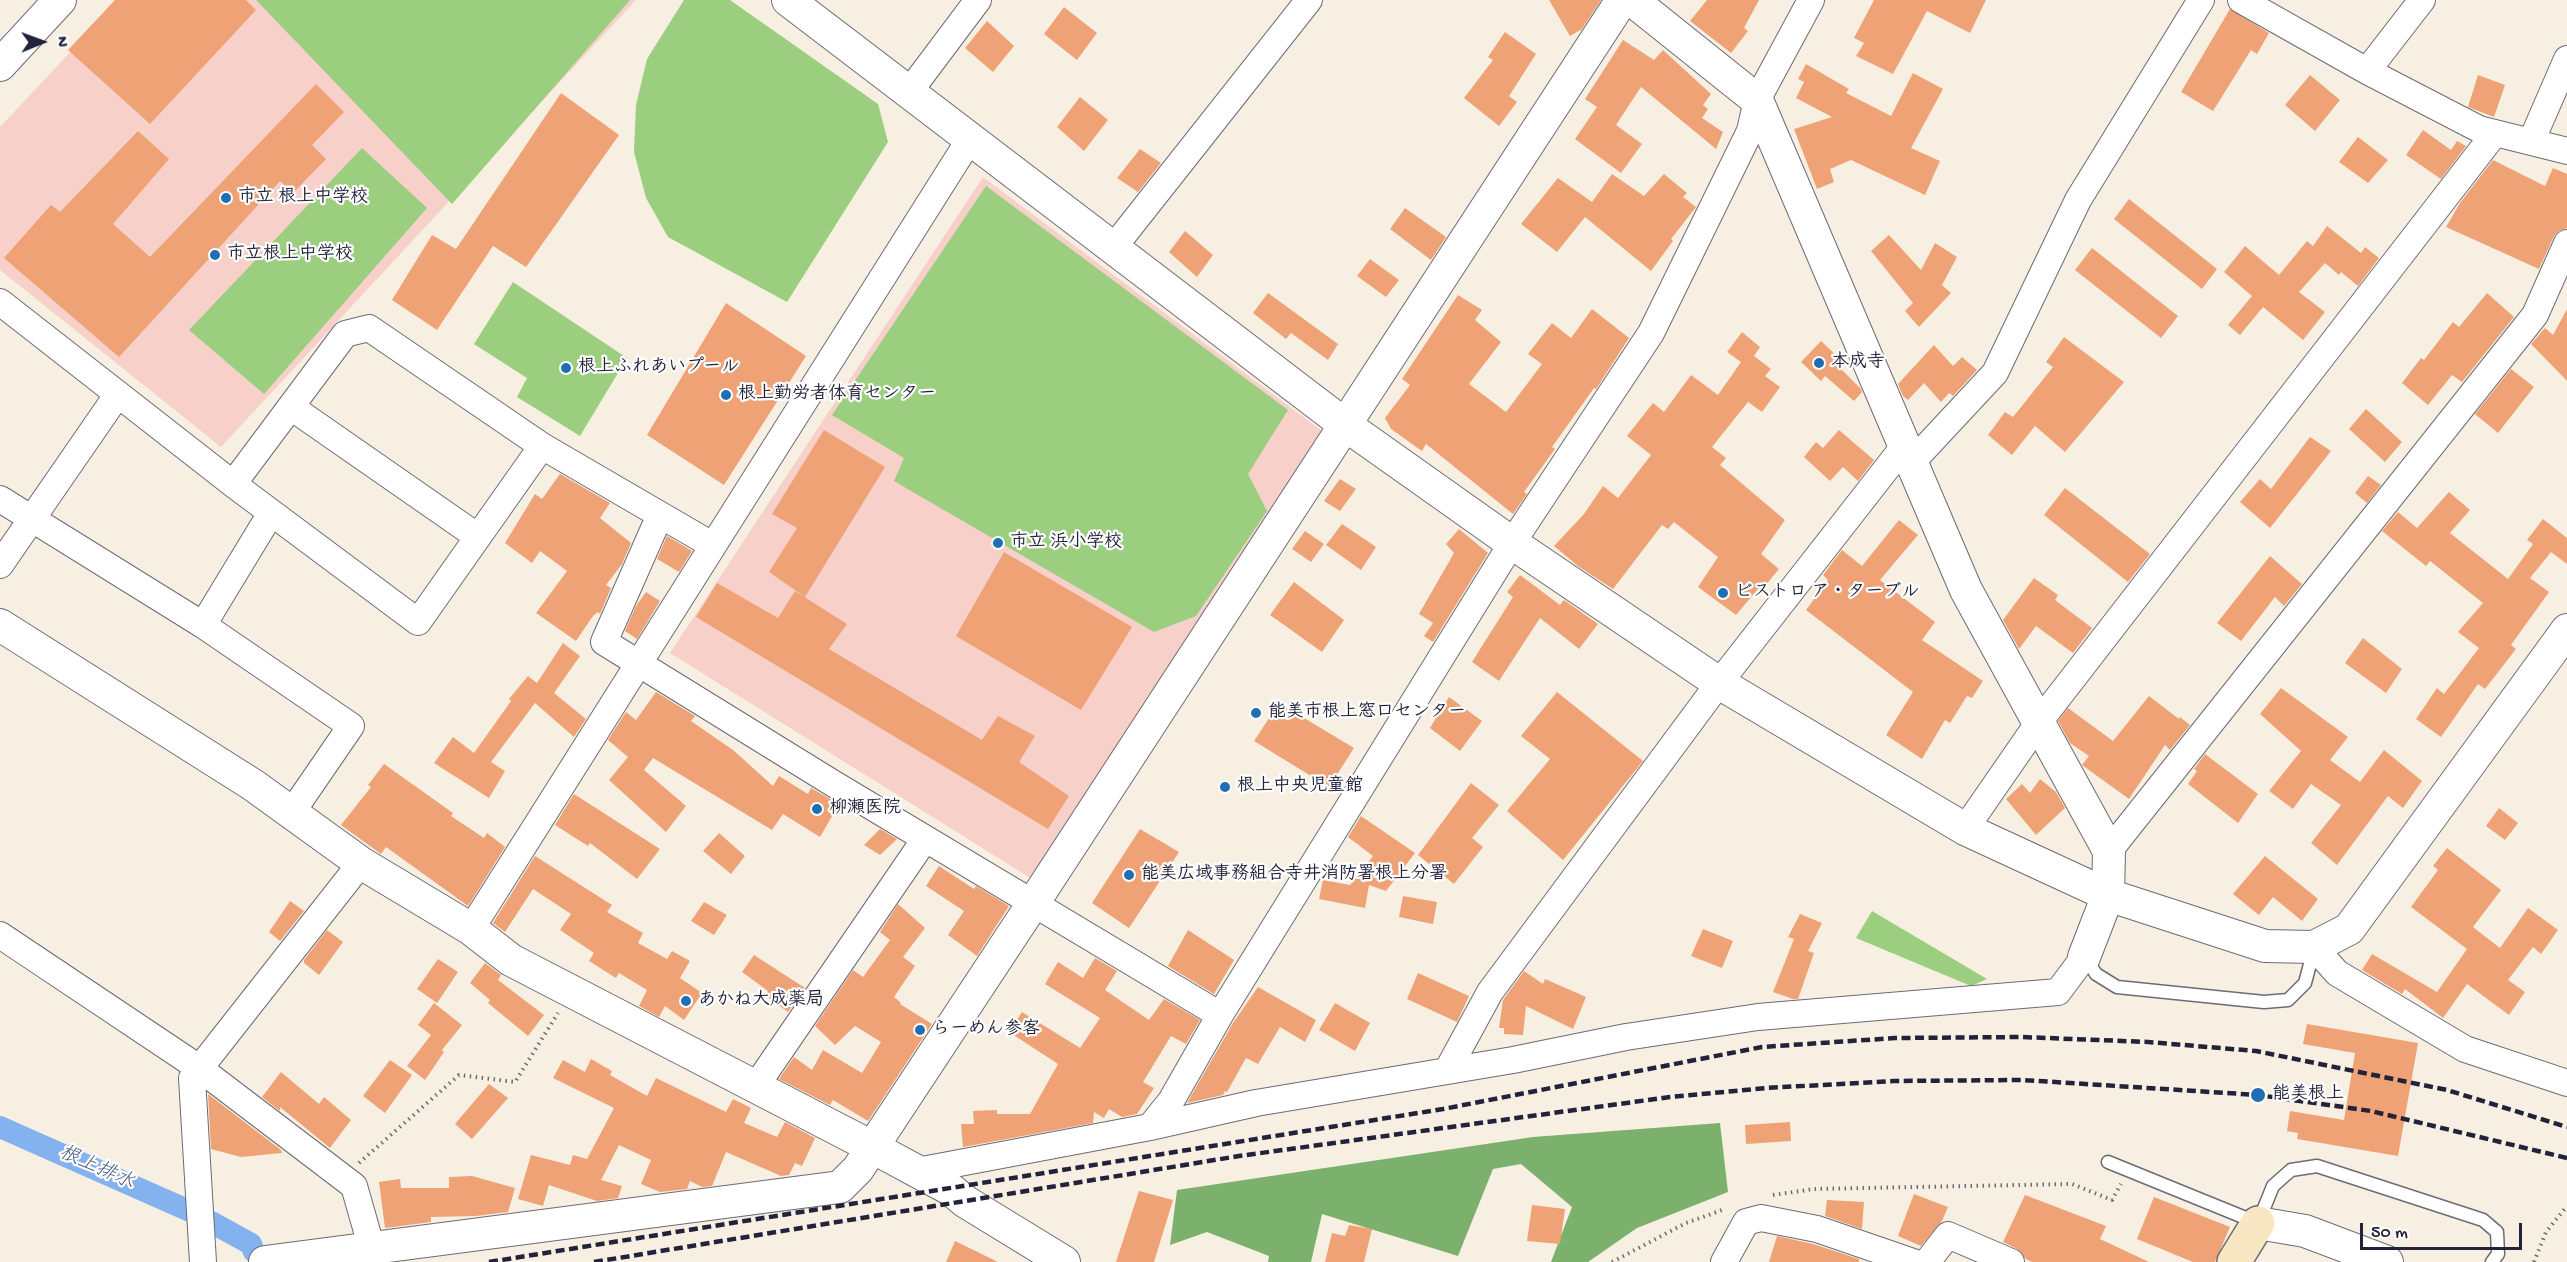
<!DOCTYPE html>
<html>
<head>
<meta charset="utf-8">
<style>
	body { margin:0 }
	#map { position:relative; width:2567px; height:1262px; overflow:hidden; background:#f7f0e2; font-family:"Gochi Hand",sans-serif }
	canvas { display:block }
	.north { position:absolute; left:12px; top:12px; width:60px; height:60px; -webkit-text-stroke:4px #fff; paint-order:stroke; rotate:89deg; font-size:16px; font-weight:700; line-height:24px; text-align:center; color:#22223b }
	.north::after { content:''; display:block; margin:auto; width:21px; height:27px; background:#22223b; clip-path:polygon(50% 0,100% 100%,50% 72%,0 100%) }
	.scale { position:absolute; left:2360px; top:1223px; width:162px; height:27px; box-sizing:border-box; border:3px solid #22223b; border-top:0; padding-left:8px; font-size:18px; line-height:21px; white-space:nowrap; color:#22223b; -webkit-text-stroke:4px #fff; paint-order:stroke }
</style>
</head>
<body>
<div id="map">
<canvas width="2567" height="1262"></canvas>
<div class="north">N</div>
<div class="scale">50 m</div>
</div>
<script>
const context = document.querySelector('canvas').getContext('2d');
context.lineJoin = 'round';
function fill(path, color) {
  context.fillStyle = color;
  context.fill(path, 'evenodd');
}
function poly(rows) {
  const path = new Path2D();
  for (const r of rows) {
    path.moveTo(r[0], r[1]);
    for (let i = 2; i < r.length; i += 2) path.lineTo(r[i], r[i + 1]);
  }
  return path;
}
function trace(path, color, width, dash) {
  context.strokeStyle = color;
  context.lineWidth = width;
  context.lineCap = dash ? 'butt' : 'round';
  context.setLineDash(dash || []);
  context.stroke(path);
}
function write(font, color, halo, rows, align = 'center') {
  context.font = font + ' "Gochi Hand","Klee One",sans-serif';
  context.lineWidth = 4.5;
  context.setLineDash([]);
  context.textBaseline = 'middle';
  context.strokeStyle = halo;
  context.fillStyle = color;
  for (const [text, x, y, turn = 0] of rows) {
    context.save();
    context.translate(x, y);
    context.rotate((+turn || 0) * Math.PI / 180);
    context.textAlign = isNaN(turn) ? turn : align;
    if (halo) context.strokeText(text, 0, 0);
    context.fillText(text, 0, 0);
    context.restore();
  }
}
fill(poly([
	[119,0,636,0,221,447,0,270,0,127],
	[983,177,1326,434,1032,879,670,653]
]), '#f7d0ca');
fill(poly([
	[256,0,630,0,452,204],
	[684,0,730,0,878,104,888,142,787,302,668,237,646,198,634,152,636,105,647,59],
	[362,148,427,208,264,394,189,330],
	[986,186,1288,410,1248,474,1267,511,1196,616,1154,632,894,481,904,458,832,415],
	[513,282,627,358,580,436,517,397,527,378,474,344],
	[1872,911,1987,979,1971,986,1856,938]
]), '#9bce7e');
fill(poly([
	[1720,1123,1728,1192,1637,1228,1588,1262,1551,1262,1572,1207,1521,1164,1493,1169,1458,1256,1322,1214,1311,1262,1268,1262,1269,1256,1207,1232,1170,1245,1177,1190,1533,1137]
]), '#7cb16d');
trace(poly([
	[0,1127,192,1212],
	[211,1222,251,1244,254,1252]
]), '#83b2ee', 22);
fill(poly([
	[115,0,246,0,256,10,150,124,68,50],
	[1549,0,1601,0,1582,29,1570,36],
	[1707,0,1759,0,1744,28,1748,31,1731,53,1690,21],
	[1874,0,1986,0,1970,33,1927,11,1893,74,1856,56,1864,43,1854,38],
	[1064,7,1097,33,1077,60,1044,34],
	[2230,9,2269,33,2257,54,2251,50,2213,111,2181,92],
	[987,21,1014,46,993,72,965,48],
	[1505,32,1536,54,1509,96,1517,102,1499,126,1464,98,1493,60,1488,57],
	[1623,40,1654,60,1663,50,1711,94,1703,105,1708,109,1702,118,1723,132,1716,149,1641,87,1616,125,1642,144,1621,173,1575,139,1597,107,1585,99],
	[1806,64,1849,89,1846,93,1891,116,1913,73,1943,89,1911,148,1940,161,1925,195,1851,160,1830,169,1834,182,1817,189,1794,129,1832,117,1796,98,1804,82,1798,79],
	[2310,75,2340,100,2315,131,2285,105],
	[2478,75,2505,85,2494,117,2468,107],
	[316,84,344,112,312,145,326,159,293,193,280,181,119,357,4,258,51,205,60,212,138,131,169,159,113,224,150,257],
	[561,93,619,135,526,267,493,246,437,330,392,300,432,235,456,249],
	[1080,97,1108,120,1084,151,1057,127],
	[2423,130,2451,150,2457,141,2466,146,2441,179,2406,155],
	[2358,137,2388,160,2368,183,2339,162],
	[1140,149,1161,163,1138,192,1117,178],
	[2493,160,2545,186,2553,168,2567,174,2567,228,2559,231,2554,236,2539,269,2446,227,2460,203],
	[1612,174,1644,196,1664,174,1687,193,1683,197,1696,207,1671,239,1673,241,1651,271,1585,217,1557,252,1521,224,1558,178,1592,202],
	[2129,199,2217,269,2202,289,2114,219],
	[1405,208,1446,237,1431,260,1390,229],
	[2327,226,2361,253,2365,247,2379,258,2358,286,2341,272,2339,275,2325,263,2299,292,2325,312,2303,340,2263,307,2240,335,2228,325,2252,296,2224,272,2245,246,2279,275,2307,241,2313,246],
	[1185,231,1213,255,1197,277,1169,252],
	[1889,235,1921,270,1935,243,1957,257,1942,285,1951,293,1919,327,1905,311,1913,303,1871,251],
	[2092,248,2178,316,2161,338,2075,270],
	[1370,259,1399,280,1386,297,1357,276],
	[1268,293,1338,344,1328,360,1291,333,1286,339,1253,313],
	[2487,293,2514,317,2462,382,2452,375,2428,405,2402,383,2421,358,2424,360,2453,322,2459,327],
	[1458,295,1482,310,1475,320,1501,342,1469,384,1506,412,1542,364,1528,354,1552,323,1571,338,1592,309,1629,338,1596,389,1594,388,1552,447,1555,449,1524,492,1527,494,1513,514,1426,444,1422,451,1391,429,1385,418,1410,385,1402,379],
	[726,303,806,356,724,485,647,435],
	[2567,309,2567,381,2531,344,2545,328,2553,335],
	[1742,332,1760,347,1754,356,1771,369,1765,376,1780,387,1762,412,1748,402,1712,447,1726,458,1720,465,1785,520,1761,554,1779,569,1761,591,1758,589,1736,615,1698,587,1718,557,1674,522,1668,529,1662,525,1613,589,1578,566,1554,546,1584,514,1603,486,1618,498,1651,455,1627,436,1653,403,1664,412,1691,375,1718,395,1741,362,1727,352],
	[2064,337,2124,382,2065,452,2035,426,2012,455,1988,435,2005,412,2013,417,2053,367,2046,362],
	[1821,341,1840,359,1836,364,1861,389,1862,392,1854,401,1825,376,1821,381,1801,362],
	[1934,345,1953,366,1962,357,1977,370,1953,396,1949,393,1941,402,1924,383,1908,400,1903,396,1898,384],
	[2511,369,2534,387,2498,433,2475,414],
	[2366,409,2402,442,2385,462,2349,429],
	[824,430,885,467,805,597,769,572,797,528,772,514],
	[1839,430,1874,460,1858,481,1843,467,1830,481,1804,457,1816,442,1823,448],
	[2310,437,2331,451,2270,528,2240,502,2260,479,2271,489],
	[560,474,610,503,600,518,631,543,622,564,606,585,611,588,600,614,598,612,593,616,576,641,536,613,567,571,540,551,532,563,505,543,535,494,542,499],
	[2368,476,2381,485,2367,503,2355,493],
	[1340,479,1356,489,1340,511,1324,501],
	[2065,488,2150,554,2128,582,2044,515],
	[2449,492,2470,510,2450,533,2508,579,2533,544,2527,540,2543,519,2567,538,2567,564,2551,552,2530,578,2549,592,2511,645,2516,649,2485,689,2478,684,2441,737,2416,719,2437,688,2444,694,2479,648,2458,632,2483,603,2430,561,2426,566,2382,531,2398,512,2417,528],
	[1899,520,1918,535,1880,580,1935,622,1922,640,1983,681,1972,698,1967,696,1950,723,1945,720,1922,759,1886,735,1913,692,1806,610,1828,580,1823,575,1842,550,1862,566],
	[1342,524,1376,547,1361,570,1326,545],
	[1459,529,1488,553,1433,642,1424,636,1433,623,1419,614,1454,553,1446,544],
	[1305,531,1324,544,1311,562,1292,549],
	[667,536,692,551,679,572,657,559],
	[1004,552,1132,627,1081,710,956,636],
	[2270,556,2302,584,2284,606,2275,597,2241,641,2217,623],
	[1520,575,1560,605,1564,600,1598,624,1579,649,1540,618,1499,681,1472,662,1513,597,1507,592],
	[2034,578,2058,595,2055,600,2092,628,2073,653,2036,626,2019,649,2003,620],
	[1294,582,1344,620,1322,652,1270,615],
	[717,583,778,618,795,591,847,624,829,649,982,740,998,716,1035,736,1019,762,1069,796,1048,829,696,617],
	[646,592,660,601,637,639,625,631,636,606],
	[2363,638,2402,669,2386,693,2345,663],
	[563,643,580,656,554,693,586,719,574,737,535,703,491,762,505,771,489,798,434,763,453,737,474,753,511,701,509,699,528,676,537,683],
	[2281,688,2348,737,2330,760,2360,782,2384,750,2422,781,2403,808,2388,796,2337,865,2311,843,2341,805,2311,784,2293,809,2269,791,2301,751,2260,714],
	[656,692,695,716,691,721,733,750,773,786,779,776,808,794,811,788,839,804,820,837,783,814,772,830,653,758,644,770,686,806,666,832,609,780,628,757,608,740,626,712,636,720],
	[1557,692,1643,761,1563,860,1507,811,1550,759,1521,736],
	[2149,696,2179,719,2180,717,2190,725,2170,750,2165,745,2129,799,2082,765,2089,756,2070,743,2058,721,2068,708,2113,741],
	[1449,697,1482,721,1460,751,1430,728],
	[1279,703,1354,748,1329,787,1254,741],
	[2205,754,2258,794,2238,823,2188,784,2197,771,2194,769],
	[384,764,453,813,451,816,484,838,487,833,505,847,468,906,386,847,381,854,341,825,371,787,368,785],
	[2040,779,2056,792,2065,808,2036,835,2006,799,2022,784,2030,793],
	[1471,783,1499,805,1472,838,1483,847,1454,884,1418,855],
	[574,794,660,849,637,879,590,843,588,846,555,825],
	[2499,808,2518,823,2505,840,2486,826],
	[1361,816,1415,853,1386,891,1369,885,1365,908,1319,899,1323,880,1350,885,1373,856,1348,837],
	[880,829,897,839,880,855,864,845],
	[1140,829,1179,852,1129,928,1092,903],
	[719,833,745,856,731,874,703,851],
	[2447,848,2501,890,2473,927,2500,948,2528,908,2558,930,2541,954,2533,947,2508,980,2525,992,2509,1015,2467,984,2443,1018,2405,989,2402,994,2362,970,2372,954,2437,992,2467,949,2411,907,2438,870,2433,866],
	[535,856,612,905,607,912,643,933,638,943,667,959,672,951,690,961,680,978,702,993,684,1020,665,1006,659,1017,639,1006,647,990,619,973,616,978,589,961,594,953,560,930,571,914,533,889,505,932,493,923],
	[2265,856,2318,899,2302,921,2273,897,2259,915,2233,894],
	[939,866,974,889,976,886,1009,906,977,956,948,935,964,911,926,886],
	[1403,896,1437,902,1433,924,1399,917],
	[290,901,304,911,280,941,269,932],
	[704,902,727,915,714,935,691,921],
	[898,904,925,928,903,957,915,966,894,997,901,1003,900,1004,932,1024,868,1121,833,1100,830,1105,779,1079,794,1057,812,1070,823,1050,862,1073,881,1042,855,1026,835,1045,815,1026,853,970,863,977,890,940,880,932],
	[1800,914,1822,923,1808,951,1814,953,1798,999,1793,999,1773,992,1794,939,1788,937],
	[1703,929,1733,941,1722,968,1691,956],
	[327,930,343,942,319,975,304,963,304,960],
	[1188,930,1234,960,1214,994,1168,966],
	[754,955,805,988,788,1012,765,995,768,991,742,972],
	[1095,958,1117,971,1105,990,1149,1020,1164,999,1200,1020,1186,1044,1171,1036,1143,1082,1154,1088,1137,1114,1122,1117,1109,1109,1104,1118,1094,1112,1093,1123,963,1147,961,1124,974,1124,973,1111,997,1110,997,1114,1030,1114,1058,1064,1009,1032,1022,1012,1080,1048,1100,1018,1045,984,1058,962,1083,978],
	[438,959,458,972,437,1003,417,989],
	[485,963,501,975,498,980,544,1015,528,1036,488,1003,490,1000,470,983],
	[1524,971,1543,984,1545,979,1586,997,1573,1029,1526,1006,1523,1035,1504,1034,1504,1028,1499,1028,1503,1000],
	[1418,973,1469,996,1457,1022,1407,999],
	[1258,987,1316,1020,1305,1042,1280,1027,1258,1064,1246,1058,1227,1092,1225,1091,1223,1095,1187,1103,1233,1023],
	[434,1003,462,1025,442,1050,444,1052,425,1080,407,1066,431,1035,418,1025],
	[1335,1003,1370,1023,1355,1051,1319,1030],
	[2307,1024,2418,1043,2398,1156,2297,1139,2298,1133,2287,1131,2290,1111,2344,1120,2355,1053,2303,1044],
	[591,1059,612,1071,610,1075,647,1096,656,1078,726,1112,733,1099,751,1108,744,1123,777,1137,785,1122,815,1138,802,1166,795,1163,789,1175,781,1176,726,1152,712,1186,702,1187,690,1181,687,1189,660,1192,641,1184,651,1160,619,1145,601,1180,622,1186,618,1198,597,1201,549,1185,543,1206,518,1199,531,1155,570,1165,573,1155,587,1159,614,1108,553,1078,563,1060,585,1072],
	[390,1060,412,1075,385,1113,363,1096],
	[281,1072,319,1104,324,1097,351,1120,330,1148,280,1107,280,1111,262,1097],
	[489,1084,508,1098,472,1139,455,1124],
	[208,1094,281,1150,282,1153,241,1157,211,1149],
	[1790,1122,1791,1141,1746,1144,1745,1125],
	[472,1176,515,1188,508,1212,476,1216,431,1217,431,1222,385,1228,379,1182,400,1179,401,1188,449,1188,449,1177],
	[1139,1191,1173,1200,1154,1262,1116,1262],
	[1914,1194,1948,1207,1942,1221,1921,1246,1898,1236],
	[2025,1195,2106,1226,2100,1239,2149,1262,2032,1262,2026,1259,2017,1249,2003,1242],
	[2154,1197,2230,1227,2215,1262,2193,1262,2137,1239],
	[1827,1200,1864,1202,1862,1229,1825,1216],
	[1532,1205,1565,1209,1560,1244,1527,1241],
	[1349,1225,1372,1229,1364,1262,1325,1262,1332,1233,1345,1236],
	[1777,1236,1813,1244,1859,1259,1859,1262,1769,1262],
	[955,1241,998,1262,946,1262]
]), '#eea275');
const service = poly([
	[2085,957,2096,974,2117,987,2264,1002,2288,1000,2305,983,2314,949],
	[2108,1162,2258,1223,2273,1186,2291,1170,2317,1166,2483,1220,2497,1232,2498,1254,2492,1262]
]);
const minor = poly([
	[2241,0,2367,71,2479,129,2567,151],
	[2367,71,2422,0],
	[909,92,978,0],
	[2531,142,2567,59],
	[1113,248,1309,0],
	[0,302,233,484,345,334,369,328,542,446,712,545],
	[291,407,478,537],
	[1912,462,1995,373,2078,200,2201,0],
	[233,484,418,622,542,446],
	[0,499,203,625],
	[271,513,203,625,351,726,292,812],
	[660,515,604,642,834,784,1220,1015],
	[0,565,118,394],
	[1965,829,2039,722,2495,133],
	[2109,851,2535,315,2567,243],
	[471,929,970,139],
	[0,935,199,1068,354,1186,372,1249],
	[2314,947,2337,973,2465,1049,2567,1083],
	[1447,1071,1490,992,1719,683,1905,445],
	[756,1086,925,839],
	[1150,1127,1171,1101,1220,1015,1512,543,1651,333,1750,131,1757,100,1811,0],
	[917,1171,1150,1127,1256,1103,1513,1060,1626,1037,1758,1017,2058,992,2084,957],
	[203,1262,192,1078,361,863],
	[1724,1262,1746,1222,1761,1218,1817,1229,1913,1262],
	[1927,1262,1948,1235,2011,1262]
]);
const tertiary = poly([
	[788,0,1344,424,1512,543,1719,683,1965,829,2108,895,2084,957],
	[1632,0,1757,100,1966,590,2109,851,2108,895,2265,946,2314,947,2349,929,2567,630],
	[0,65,60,0],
	[0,625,253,785,361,863,471,929,511,960,872,1147,950,1189,966,1202,1064,1262],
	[2258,1223,2305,1231,2387,1262],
	[265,1262,840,1187,858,1169,1034,902,1622,0]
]);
const secondary = poly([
	[2234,1262,2258,1223]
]);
trace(service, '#6d6a75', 15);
trace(minor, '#6d6a75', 28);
trace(tertiary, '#6d6a75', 34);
trace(secondary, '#6d6a75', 36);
trace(poly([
	[359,1163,459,1075,515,1082,558,1013],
	[1773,1195,1814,1189,2072,1184,2112,1200,2121,1184],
	[1612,1262,1686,1223,1725,1209],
	[2534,1262,2546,1232,2567,1206]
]), '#6d6a75', 4, [1.5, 4.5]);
trace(service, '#fff', 12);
trace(minor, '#fff', 26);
trace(tertiary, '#fff', 32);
trace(secondary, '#f9e7c3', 33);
trace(poly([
	[489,1262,1443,1109,1762,1047,1895,1038,2022,1037,2148,1042,2256,1051,2447,1090,2567,1127],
	[594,1262,1239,1156,1670,1097,1766,1088,1894,1081,2023,1080,2258,1095,2371,1111,2567,1158]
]), '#22223b', 4.5, [9, 4.5]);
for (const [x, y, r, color] of [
	[226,198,6,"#1f6fb2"],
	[215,255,6,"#1f6fb2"],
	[1819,363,6,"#1f6fb2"],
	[566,368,6,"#1f6fb2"],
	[726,395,6,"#1f6fb2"],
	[998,543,6,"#1f6fb2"],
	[1723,593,6,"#1f6fb2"],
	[1256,713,6,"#1f6fb2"],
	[1225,787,6,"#1f6fb2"],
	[817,809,6,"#1f6fb2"],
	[1129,875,6,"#1f6fb2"],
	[686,1001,6,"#1f6fb2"],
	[920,1030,6,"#1f6fb2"],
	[2258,1095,8,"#1f6fb2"]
]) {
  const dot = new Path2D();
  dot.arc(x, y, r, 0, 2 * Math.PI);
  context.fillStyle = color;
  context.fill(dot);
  trace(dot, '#fff', 2);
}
write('bold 18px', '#22223b', '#fff', [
	["市立 根上中学校",238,198],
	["市立根上中学校",227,255],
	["本成寺",1831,363],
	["根上ふれあいプール",578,368],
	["根上勤労者体育センター",738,395],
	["市立 浜小学校",1010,543],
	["ビストロ ア・ターブル",1735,593],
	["能美市根上窓口センター",1268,713],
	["根上中央児童館",1237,787],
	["柳瀬医院",829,809],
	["能美広域事務組合寺井消防署根上分署",1141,875],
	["あかね大成薬局",698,1001],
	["らーめん参客",932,1030],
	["能美根上",2272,1095]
], 'left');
write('italic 20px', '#495c83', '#fff', [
	["根上排水",96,1169,24]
]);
</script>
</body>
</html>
